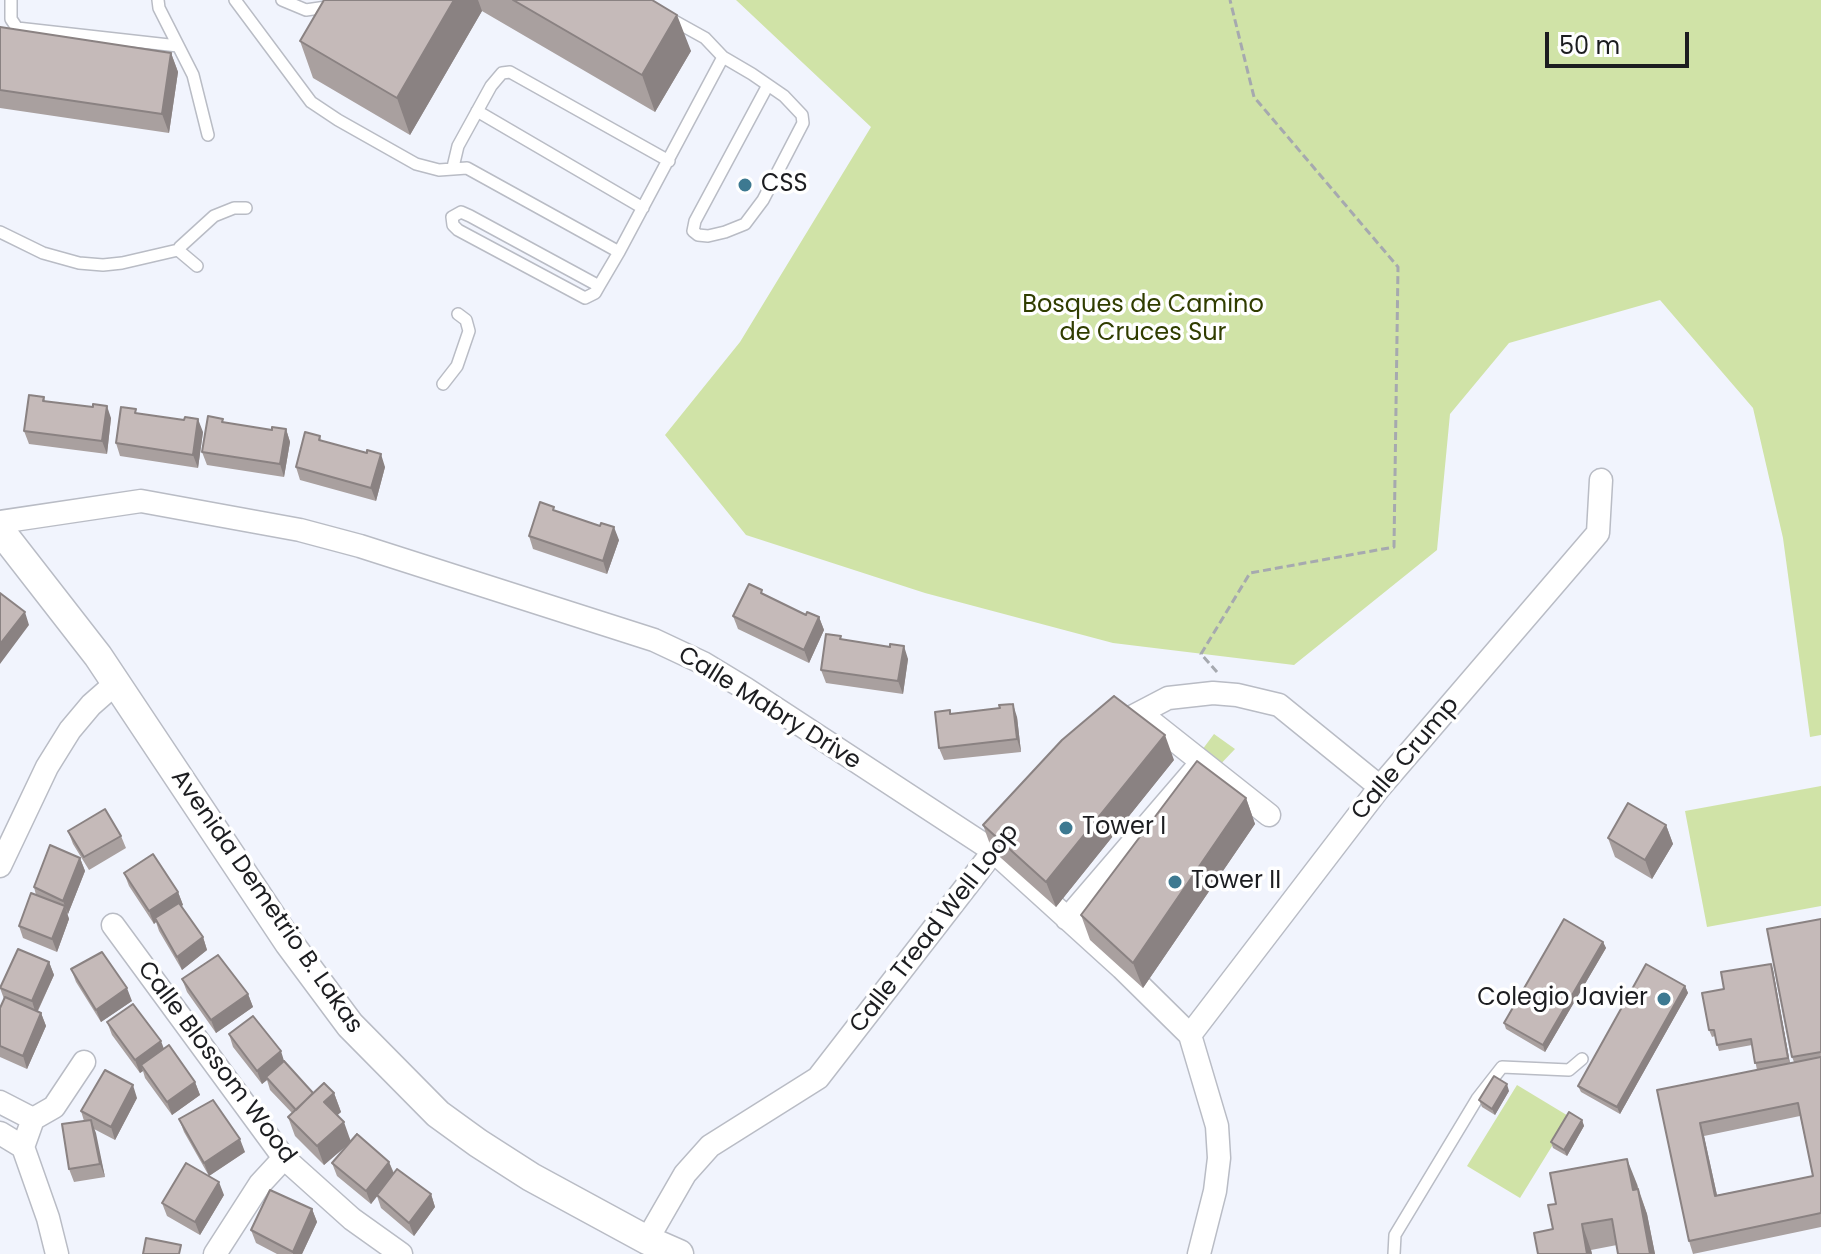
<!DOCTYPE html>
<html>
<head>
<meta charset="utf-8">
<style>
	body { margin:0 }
	#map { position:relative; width:1821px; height:1254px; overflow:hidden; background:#f1f4fd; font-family:Poppins,sans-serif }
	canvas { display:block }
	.scale { position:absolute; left:1545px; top:32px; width:144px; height:36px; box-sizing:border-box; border:4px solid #1c1d20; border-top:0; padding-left:10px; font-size:24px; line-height:28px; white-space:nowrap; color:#1c1d20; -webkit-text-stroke:6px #fff; paint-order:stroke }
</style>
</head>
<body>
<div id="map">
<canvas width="1821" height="1254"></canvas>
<div class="scale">50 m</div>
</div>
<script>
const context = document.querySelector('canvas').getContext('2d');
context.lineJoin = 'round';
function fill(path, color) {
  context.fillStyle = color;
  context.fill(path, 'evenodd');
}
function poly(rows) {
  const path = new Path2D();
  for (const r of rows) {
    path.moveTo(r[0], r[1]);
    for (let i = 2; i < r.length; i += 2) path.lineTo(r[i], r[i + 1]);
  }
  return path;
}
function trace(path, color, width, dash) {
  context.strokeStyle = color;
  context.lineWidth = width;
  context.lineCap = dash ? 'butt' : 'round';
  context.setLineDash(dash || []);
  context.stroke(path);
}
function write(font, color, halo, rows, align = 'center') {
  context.font = font + ' Poppins,sans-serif';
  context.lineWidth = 7;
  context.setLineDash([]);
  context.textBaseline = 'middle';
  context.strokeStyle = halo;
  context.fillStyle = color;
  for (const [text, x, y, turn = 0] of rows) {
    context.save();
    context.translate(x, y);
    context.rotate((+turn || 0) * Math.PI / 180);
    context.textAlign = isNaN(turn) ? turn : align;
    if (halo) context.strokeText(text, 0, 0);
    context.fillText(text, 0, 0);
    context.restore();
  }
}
fill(poly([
	[736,0,1821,0,1821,735,1810,737,1783,538,1753,408,1660,300,1509,343,1450,414,1437,550,1294,665,1113,643,925,593,746,535,665,435,740,342,871,127],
	[1214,734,1235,749,1213,772,1196,758],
	[1821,786,1821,906,1707,927,1685,811],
	[1517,1085,1570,1117,1520,1198,1467,1166]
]), '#d0e3a7');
const service = poly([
	[11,0,11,19,17,28,178,46],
	[158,0,159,8,193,75,208,135],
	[235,0,311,102,338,120,416,164,439,170,467,168,619,252,723,57,705,38,669,18],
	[282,0,306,10,333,6,337,0],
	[723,57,752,74,784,96,802,115,803,123,763,200,745,224,725,232,708,236,698,235,693,231,695,221,768,85],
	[477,111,643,208],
	[453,167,458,146,491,86,502,73,510,72,669,161],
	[0,232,43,253,79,263,103,265,122,263,178,250],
	[197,266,178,250,180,247,214,216,234,208,246,208],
	[599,286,470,216,461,212,452,217,453,225,458,230,585,298,595,293,599,286,619,252],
	[443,384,457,366,469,331,466,320,458,314],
	[1394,1254,1395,1235,1477,1099,1502,1067,1569,1070,1582,1059]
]);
const minor = poly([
	[0,522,141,501,300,530,360,546,654,640,703,663,746,689,992,850,1122,968,1190,1035,1217,1126,1219,1158,1215,1191,1199,1254],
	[1154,724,1269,815],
	[1113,731,1124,721,1168,698,1213,693,1237,695,1279,705,1380,787],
	[0,866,47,767,70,730,91,705,116,683],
	[1067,919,1201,763],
	[113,925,284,1158,352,1219,401,1254],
	[1190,1035,1380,787,1598,533,1601,480],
	[0,1102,33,1119],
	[33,1119,23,1147,48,1218,57,1254],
	[33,1119,54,1107,84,1062],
	[0,1133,23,1147],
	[647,1240,685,1174,710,1146,818,1078,1003,839],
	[215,1254,260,1184,284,1158]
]);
const tertiary = poly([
	[0,530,98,656,289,943,350,1025,438,1114,478,1143,531,1177,647,1240,679,1254]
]);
trace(service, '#b9bcc5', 14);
trace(minor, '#b9bcc5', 25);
trace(tertiary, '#b9bcc5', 31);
trace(poly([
	[1217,672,1201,654,1250,573,1394,547,1398,267,1254,97,1230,0]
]), '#a6a9af', 3, [8, 4]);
trace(service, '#fff', 11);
trace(minor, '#fff', 22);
trace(tertiary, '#fff', 28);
fill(poly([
	[324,0,652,0,691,51,655,112,482,11,410,135,313,78,300,41],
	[0,27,171,53,178,72,169,133,0,108],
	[44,397,45,401,111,418,107,454,29,444,24,431],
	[137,413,203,432,198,468,120,456,116,443],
	[224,423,272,430,286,429,290,442,284,477,207,465,202,452],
	[320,436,321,441,367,453,385,467,376,501,300,480,296,467],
	[556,511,619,540,607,574,533,549,529,536],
	[764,595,806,615,819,617,824,630,809,663,738,629,733,616],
	[843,640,890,647,908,659,903,694,826,683,821,670],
	[1000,708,1017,717,1021,752,944,760,939,748,950,710,951,714],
	[1174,760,1056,907,992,850,983,825],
	[1246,798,1255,824,1143,988,1090,940,1081,915],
	[1666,825,1673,844,1652,879,1615,857,1608,838],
	[68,831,121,836,126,848,89,870,73,844],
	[80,858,85,871,68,914,67,913,69,919,57,952,23,938,19,926,36,895,34,887],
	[124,873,178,892,183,905,181,906,203,937,207,950,182,970,159,931,156,922,154,924,129,886],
	[1821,919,1821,1227,1693,1254,1689,1241,1657,1090,1757,1070,1752,1045,1719,1051,1715,1036,1712,1037,1709,1030,1724,989,1771,964,1773,970,1790,1063,1794,1062,1792,1057],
	[1800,1116,1813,1176,1717,1195,1704,1136],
	[1603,942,1606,948,1545,1052,1506,1029,1504,1023],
	[49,962,54,975,38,1011,41,1013,46,1026,27,1069,0,1057,0,1008,4,999,0,988],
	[71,969,132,1001,101,1022,76,982],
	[182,979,248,994,253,1007,216,1033,187,992],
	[1685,986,1688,993,1620,1114,1581,1092,1578,1086],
	[107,1022,164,1049,195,1082,200,1095,172,1115,145,1078,143,1071,140,1073,112,1035],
	[229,1034,285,1063,313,1093,334,1093,341,1112,337,1115,351,1141,389,1162,394,1173,431,1194,435,1207,414,1236,381,1208,377,1196,371,1204,337,1176,332,1163,349,1143,324,1165,295,1136,288,1117,292,1113,270,1090,267,1080,262,1084,233,1047],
	[1509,1091,1495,1115,1482,1107,1479,1100],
	[137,1098,115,1140,94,1129,105,1177,74,1182,69,1169,84,1121,81,1111],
	[179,1119,245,1152,209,1176,184,1132],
	[1582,1120,1584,1126,1567,1156,1553,1148,1551,1142],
	[1637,1184,1647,1214,1655,1254,1618,1254,1617,1245,1591,1250,1592,1254,1538,1254,1553,1229],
	[224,1195,200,1235,167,1216,162,1203],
	[312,1209,317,1222,302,1254,277,1254,256,1243,251,1230]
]), '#a9a09f');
fill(poly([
	[454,0,478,0,482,11,410,135,397,98],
	[677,15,691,51,655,112,642,75],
	[171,53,178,72,169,133,162,114],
	[107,406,111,418,107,454,102,441],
	[198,419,203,432,198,468,193,455],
	[286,429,290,442,284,477,280,464],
	[381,454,385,467,376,501,371,488],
	[614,527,619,540,607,574,603,561],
	[25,612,29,625,0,664,0,644],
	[819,617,824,630,809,663,804,650],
	[904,646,908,659,903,694,898,681],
	[1013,704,1017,717,1021,752,1017,739],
	[1165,735,1174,760,1056,907,1046,882],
	[1246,798,1255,824,1143,988,1133,963],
	[1666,825,1673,844,1652,879,1645,860],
	[80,858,85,871,68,914,63,901],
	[178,892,183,905,157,922,155,918,156,922,154,924,149,911],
	[65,906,69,919,57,952,52,939],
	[203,937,207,950,182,970,177,957],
	[1603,942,1606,948,1545,1052,1543,1045],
	[49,962,54,975,36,1014,32,1001],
	[1771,964,1773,970,1790,1064,1788,1058],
	[1685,986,1688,993,1620,1114,1617,1107],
	[127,988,132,1001,101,1022,96,1010],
	[248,994,253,1007,216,1033,211,1020],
	[41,1013,46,1026,27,1069,23,1056],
	[161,1041,166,1054,141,1065,143,1071,140,1073,135,1060],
	[281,1051,285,1064,266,1077,267,1080,262,1084,257,1071],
	[195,1082,200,1095,172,1115,167,1102],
	[1507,1084,1509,1091,1495,1115,1492,1109],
	[133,1085,137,1098,115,1140,111,1127],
	[334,1093,341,1112,331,1121,324,1102],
	[91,1120,96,1133,105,1177,100,1164],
	[1582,1120,1584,1126,1567,1156,1564,1150],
	[344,1122,351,1142,324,1165,317,1146],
	[1700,1123,1704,1136,1720,1209,1715,1196],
	[240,1139,245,1152,209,1176,204,1163],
	[1627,1159,1637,1184,1642,1215,1633,1190],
	[389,1162,394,1175,371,1204,366,1191],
	[219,1182,224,1195,200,1235,195,1222],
	[1638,1189,1647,1214,1655,1254,1650,1254],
	[431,1194,435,1207,414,1236,409,1223],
	[312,1209,317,1222,302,1254,293,1254,293,1252],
	[1582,1224,1591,1250,1592,1254,1587,1254]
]), '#8a8282');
const building = poly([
	[324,0,454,0,397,98,300,41,324,0],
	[513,0,652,0,677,15,642,75,513,0],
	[0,27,171,53,162,114,0,90,0,27],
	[29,395,44,397,43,401,93,407,93,404,107,406,102,441,24,431,29,395],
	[121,407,136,409,135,413,184,420,185,417,198,419,193,455,116,443,121,407],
	[208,416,223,419,222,422,272,430,272,427,286,429,280,464,202,452,208,416],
	[305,432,320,436,319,440,367,453,367,450,381,454,371,488,296,467,305,432],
	[540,502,554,507,553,510,600,526,601,523,614,527,603,561,529,536,540,502],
	[749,584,762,590,761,593,806,615,807,612,819,617,804,650,733,616,749,584],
	[0,593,25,612,0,644,0,593],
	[826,634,841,636,840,639,890,647,890,644,904,646,898,681,821,670,826,634],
	[1114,696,1165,735,1046,882,983,825,1062,740,1114,696],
	[1013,704,1017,739,939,748,935,712,950,710,950,714,1000,708,999,705,1013,704],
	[1197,761,1246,798,1133,963,1081,915,1197,761],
	[1628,803,1666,825,1645,860,1608,838,1628,803],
	[105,809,121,836,84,857,68,831,105,809],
	[50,845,80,858,63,901,34,887,50,845],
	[153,854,178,892,149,911,124,873,153,854],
	[31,893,65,906,52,939,19,926,31,893],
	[179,903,203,937,177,957,155,918,179,903],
	[1564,919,1603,942,1543,1045,1504,1023,1564,919],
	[1821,919,1821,1052,1792,1057,1767,929,1821,919],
	[18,949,49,962,32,1001,0,988,18,949],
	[102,952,127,988,96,1010,71,969,102,952],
	[218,955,248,994,211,1020,182,979,218,955],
	[1646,964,1685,986,1617,1107,1578,1086,1646,964],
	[1771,964,1788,1058,1755,1063,1751,1039,1717,1045,1714,1030,1709,1030,1702,993,1724,989,1721,972,1771,964],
	[5,997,41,1013,23,1056,0,1046,0,1008,5,997],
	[133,1004,161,1041,135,1060,107,1022,133,1004],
	[253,1016,281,1051,257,1071,229,1034,253,1016],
	[169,1045,195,1082,167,1102,141,1065,169,1045],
	[1821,1057,1821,1213,1689,1241,1657,1090,1821,1057],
	[1798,1103,1813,1176,1715,1196,1700,1123,1798,1103],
	[284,1061,313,1093,296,1110,266,1077,284,1061],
	[105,1070,133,1085,111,1127,81,1111,105,1070],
	[1494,1076,1507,1084,1492,1109,1479,1100,1494,1076],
	[324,1083,334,1093,324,1102,344,1122,317,1146,288,1117,324,1083],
	[213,1100,240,1139,204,1163,179,1119,213,1100],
	[1569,1112,1582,1120,1564,1150,1551,1142,1569,1112],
	[91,1120,100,1164,69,1169,62,1124,91,1120],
	[357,1134,389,1162,366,1191,332,1163,357,1134],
	[1627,1159,1633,1190,1638,1189,1650,1254,1618,1254,1612,1219,1582,1224,1587,1254,1538,1254,1534,1233,1553,1229,1548,1205,1556,1204,1550,1173,1627,1159],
	[186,1163,219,1182,195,1222,162,1203,186,1163],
	[397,1169,431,1194,409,1223,377,1195,397,1169],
	[270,1190,312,1209,293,1252,251,1230,270,1190],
	[146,1238,181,1245,179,1254,143,1254,146,1238]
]);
fill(building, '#c5bab9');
trace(building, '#8a8282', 2);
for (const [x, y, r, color] of [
	[745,185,8,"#3d7991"],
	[1066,828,8,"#3d7991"],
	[1175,882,8,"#3d7991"],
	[1664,999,8,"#3d7991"]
]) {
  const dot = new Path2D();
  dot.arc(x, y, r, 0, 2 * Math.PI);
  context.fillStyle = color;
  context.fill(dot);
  trace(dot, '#fff', 3);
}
write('24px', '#1c1d20', '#fff', [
	["CSS",761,185],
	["Tower I",1082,828],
	["Tower II",1191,882],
	["Colegio Javier",1648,999,"right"]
], 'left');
write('24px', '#303d00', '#fff', [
	["Bosques de Camino",1143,306],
	["de Cruces Sur",1143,334]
]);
write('24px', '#1c1d20', '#fff', [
	["Calle Mabry Drive",769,709,32],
	["Calle Crump",1406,759,-50],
	["Avenida Demetrio B. Lakas",266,902,55],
	["Calle Tread Well Loop",935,929,-52],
	["Calle Blossom Wood",216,1063,53]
]);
</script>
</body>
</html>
